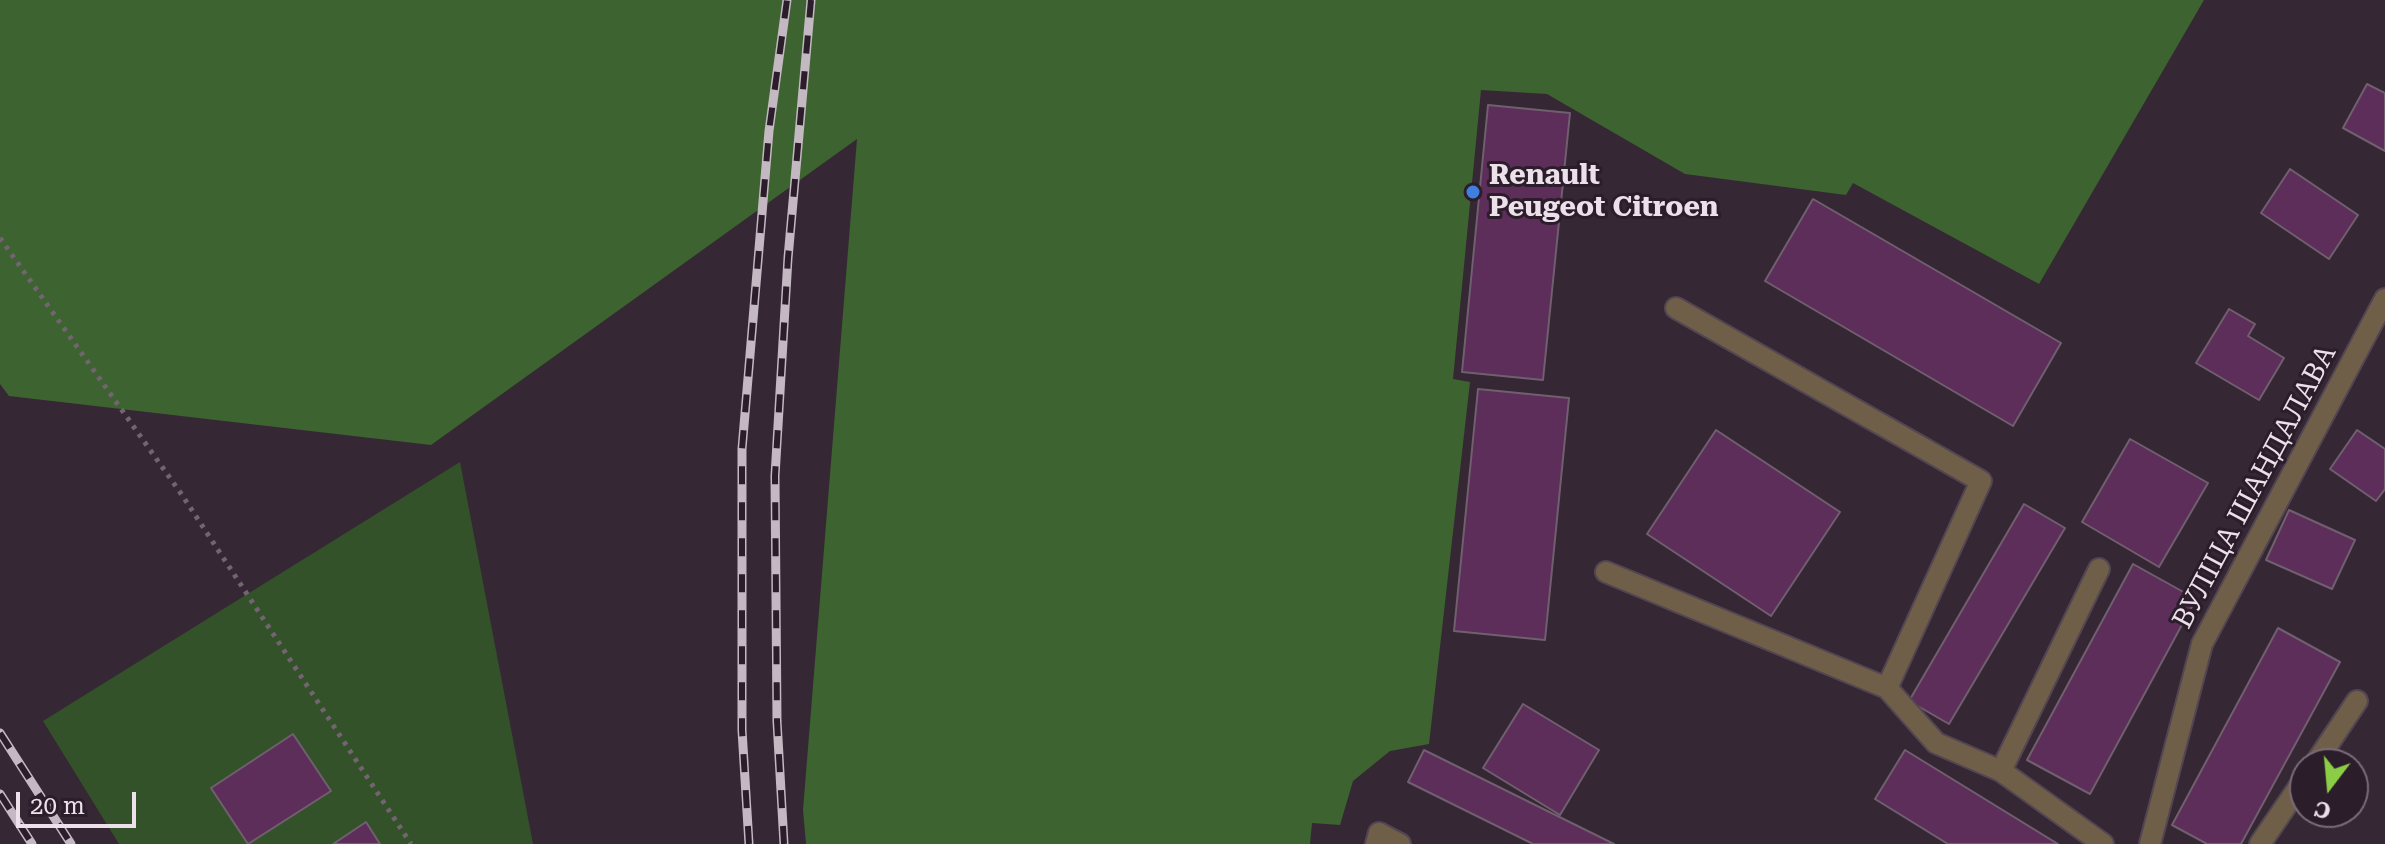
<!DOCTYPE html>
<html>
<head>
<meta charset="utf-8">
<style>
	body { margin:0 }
	#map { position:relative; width:2385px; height:844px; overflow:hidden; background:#362735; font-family:"Roboto Serif",serif }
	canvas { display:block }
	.north { position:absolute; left:2289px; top:748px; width:80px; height:80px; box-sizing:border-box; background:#2c1d2b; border:2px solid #796b77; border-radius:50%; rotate:196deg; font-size:22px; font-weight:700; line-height:32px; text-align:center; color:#ece1ea }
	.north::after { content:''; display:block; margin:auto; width:28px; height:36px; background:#8bce46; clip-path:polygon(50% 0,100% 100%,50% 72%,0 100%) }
	.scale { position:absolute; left:16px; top:792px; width:120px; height:36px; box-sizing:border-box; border:4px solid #ece1ea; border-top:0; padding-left:10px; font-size:24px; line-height:28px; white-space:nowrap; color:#ece1ea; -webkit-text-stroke:6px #2c1d2b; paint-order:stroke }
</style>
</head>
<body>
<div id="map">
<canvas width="2385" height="844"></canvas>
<div class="north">С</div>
<div class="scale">20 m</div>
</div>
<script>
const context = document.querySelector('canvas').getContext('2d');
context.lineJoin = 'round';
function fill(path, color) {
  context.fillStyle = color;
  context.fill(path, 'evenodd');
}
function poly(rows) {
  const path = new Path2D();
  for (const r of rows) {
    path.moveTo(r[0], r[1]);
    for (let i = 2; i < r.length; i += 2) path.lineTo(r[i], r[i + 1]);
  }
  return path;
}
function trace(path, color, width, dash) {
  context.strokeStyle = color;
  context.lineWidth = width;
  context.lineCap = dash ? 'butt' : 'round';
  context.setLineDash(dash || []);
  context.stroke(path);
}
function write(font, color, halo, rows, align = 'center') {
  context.font = font + ' "Roboto Serif",serif';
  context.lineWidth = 6;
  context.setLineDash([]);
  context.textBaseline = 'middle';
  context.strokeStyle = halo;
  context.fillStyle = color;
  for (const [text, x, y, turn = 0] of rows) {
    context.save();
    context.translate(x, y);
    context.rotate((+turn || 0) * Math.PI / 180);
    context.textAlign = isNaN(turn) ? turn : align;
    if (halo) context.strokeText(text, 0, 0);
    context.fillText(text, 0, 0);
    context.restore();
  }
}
fill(poly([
	[460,462,533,844,119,844,43,721]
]), '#345229');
fill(poly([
	[0,0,2204,0,2039,284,1853,183,1846,195,1685,174,1547,94,1481,90,1453,379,1470,382,1429,744,1390,751,1353,781,1340,825,1312,823,1310,844,806,844,803,810,857,139,431,445,9,396,0,384]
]), '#3d6330');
const building = poly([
	[2367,84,2385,93,2385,151,2343,128,2367,84],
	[1488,105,1570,113,1543,380,1462,372,1488,105],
	[2290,169,2358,215,2329,259,2261,213,2290,169],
	[1813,199,2061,343,2013,426,1765,281,1813,199],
	[2229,309,2255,324,2248,336,2284,358,2259,400,2196,363,2229,309],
	[1478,389,1569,398,1545,640,1454,631,1478,389],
	[1716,430,1840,512,1771,616,1647,534,1716,430],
	[2357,430,2385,449,2385,489,2376,501,2330,469,2357,430],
	[2130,439,2208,483,2159,567,2082,522,2130,439],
	[2024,504,2065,528,1949,724,1909,701,2024,504],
	[2289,510,2355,540,2332,589,2266,560,2289,510],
	[2133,564,2196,599,2090,794,2027,760,2133,564],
	[2278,628,2340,662,2241,844,2207,844,2172,825,2278,628],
	[1523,704,1599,750,1560,815,1483,768,1523,704],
	[293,734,331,791,248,844,211,788,293,734],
	[1424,750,1614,844,1533,844,1408,782,1424,750],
	[1905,750,2058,844,1948,844,1875,799,1905,750],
	[366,822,380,844,333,844,366,822]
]);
fill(building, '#5c2e59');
trace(building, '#705f6e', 2);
const minor = poly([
	[1606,572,1887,688,1981,481,1676,308],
	[1887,688,1936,743,2001,771,2103,844],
	[2315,764,2357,701],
	[2001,771,2099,569],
	[1376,844,1379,833,1400,844],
	[2150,844,2202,644,2385,299],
	[2260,844,2305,778]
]);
trace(minor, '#534552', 24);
trace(poly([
	[0,238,182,495,411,844]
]), '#726470', 5, [4, 6]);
trace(minor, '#6f5f48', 20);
const rail = poly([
	[0,733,71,844],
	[0,794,32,844],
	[749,844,742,730,742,449,769,131,787,0],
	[784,844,777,721,775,476,788,258,811,0]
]);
trace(rail, '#c4b8c2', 9);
trace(rail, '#2c1d2b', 6, [18]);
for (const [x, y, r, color] of [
	[1473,192,8,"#3f7fe0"]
]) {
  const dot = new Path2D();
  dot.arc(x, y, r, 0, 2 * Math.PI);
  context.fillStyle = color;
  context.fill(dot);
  trace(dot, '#2c1d2b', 3);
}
write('bold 28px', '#ece1ea', '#2c1d2b', [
	["Renault",1489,176],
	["Peugeot Citroen",1489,208]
], 'left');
write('28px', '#ece1ea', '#2c1d2b', [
	["ВУЛІЦА ШАНДАЛАВА",2255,487,-62]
]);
</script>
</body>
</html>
